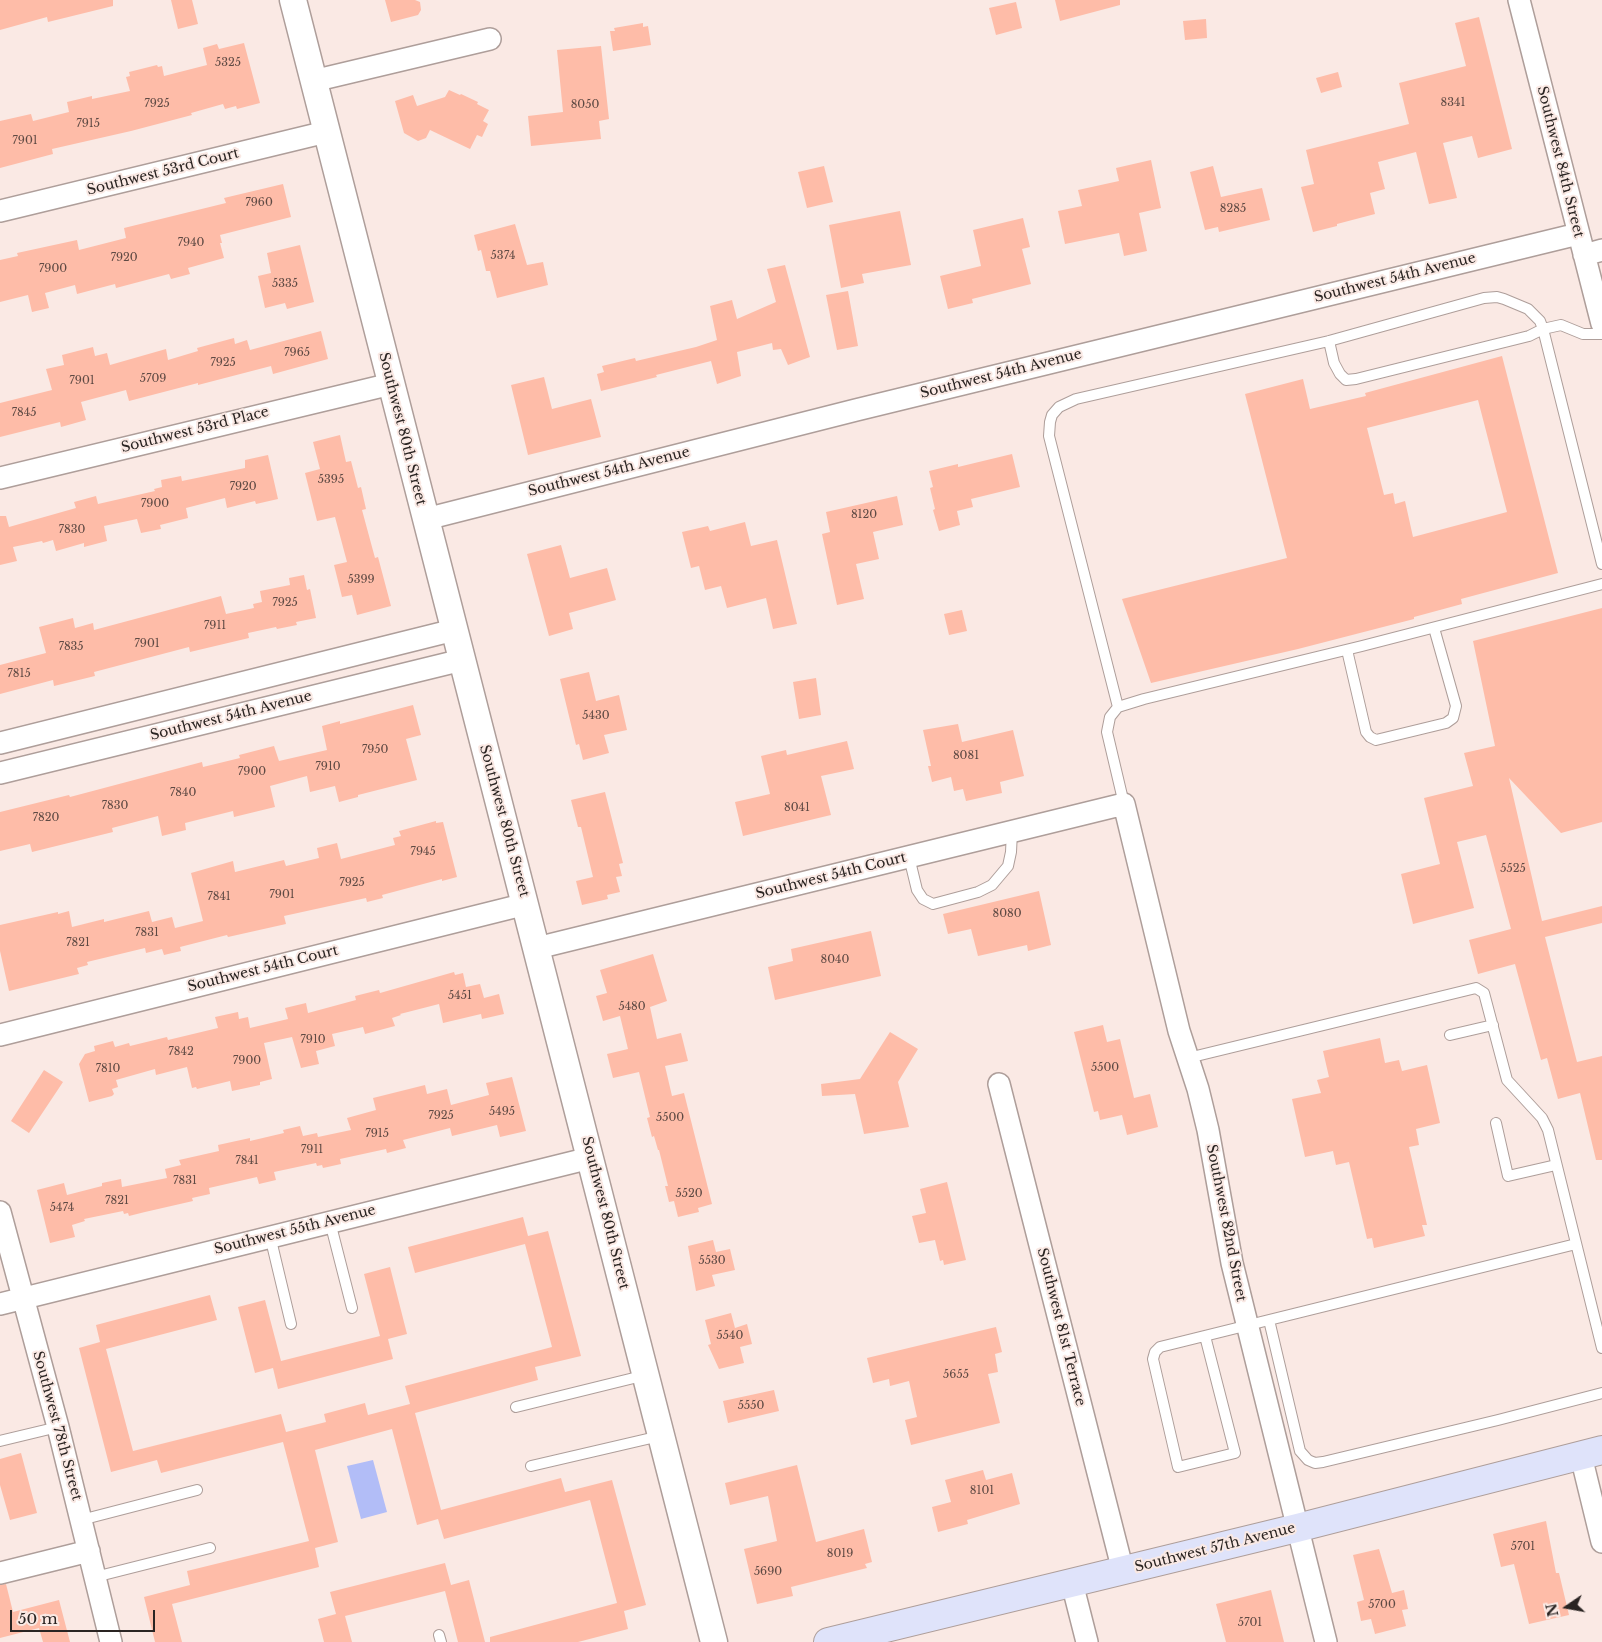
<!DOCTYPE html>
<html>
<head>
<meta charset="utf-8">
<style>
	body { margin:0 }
	#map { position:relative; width:1602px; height:1642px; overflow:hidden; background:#fae9e4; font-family:"Libre Baskerville",serif }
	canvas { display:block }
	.north { position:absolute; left:1542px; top:1582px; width:50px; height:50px; -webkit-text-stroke:4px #fae9e4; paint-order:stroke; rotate:258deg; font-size:14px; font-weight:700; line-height:20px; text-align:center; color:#2a2422 }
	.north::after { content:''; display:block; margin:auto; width:18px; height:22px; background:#2a2422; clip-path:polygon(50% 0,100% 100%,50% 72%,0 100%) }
	.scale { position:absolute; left:10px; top:1610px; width:145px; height:22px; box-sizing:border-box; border:2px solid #2a2422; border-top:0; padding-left:6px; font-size:15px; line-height:18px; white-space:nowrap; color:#2a2422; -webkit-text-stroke:4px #fae9e4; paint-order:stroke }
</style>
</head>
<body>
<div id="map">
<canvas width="1602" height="1642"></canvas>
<div class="north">N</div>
<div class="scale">50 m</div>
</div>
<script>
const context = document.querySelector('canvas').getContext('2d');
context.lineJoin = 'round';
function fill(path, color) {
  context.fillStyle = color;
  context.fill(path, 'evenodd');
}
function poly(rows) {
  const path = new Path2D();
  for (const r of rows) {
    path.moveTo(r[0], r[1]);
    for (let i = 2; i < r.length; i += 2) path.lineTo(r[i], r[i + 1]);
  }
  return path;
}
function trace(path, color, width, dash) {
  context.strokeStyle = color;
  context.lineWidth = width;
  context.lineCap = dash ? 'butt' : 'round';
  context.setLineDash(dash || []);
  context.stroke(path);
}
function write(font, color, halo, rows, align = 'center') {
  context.font = font + ' "Libre Baskerville",serif';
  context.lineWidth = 4;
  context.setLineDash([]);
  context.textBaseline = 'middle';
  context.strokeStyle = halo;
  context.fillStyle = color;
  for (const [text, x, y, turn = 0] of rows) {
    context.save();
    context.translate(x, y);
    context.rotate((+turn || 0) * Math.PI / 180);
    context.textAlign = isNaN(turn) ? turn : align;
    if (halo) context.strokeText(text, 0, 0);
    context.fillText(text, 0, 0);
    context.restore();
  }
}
fill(poly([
	[373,1460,387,1512,361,1519,347,1466]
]), '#b2bdf7');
fill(poly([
	[0,0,113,0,113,6,48,22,47,17,0,30],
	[171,0,192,0,198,24,178,29],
	[385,0,415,0,420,2,421,10,418,15,391,22],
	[1055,0,1120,0,1120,5,1060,21],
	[1016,2,1022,28,996,35,989,8],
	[1479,17,1512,149,1478,158,1472,136,1443,143,1457,198,1429,204,1416,152,1378,162,1385,189,1370,193,1375,214,1337,224,1337,226,1313,232,1301,187,1314,184,1306,150,1409,124,1399,83,1466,66,1455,23],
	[1206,19,1207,38,1185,40,1183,21],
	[643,23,643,27,648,26,651,45,613,51,610,31,615,31,614,28],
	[244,43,260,103,237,109,236,106,225,109,223,104,191,113,192,115,131,131,52,149,53,154,0,168,0,121,31,114,33,121,69,112,67,102,92,96,92,99,130,91,126,77,130,76,129,72,157,65,158,67,162,66,164,76,207,65,203,48,217,44,219,49],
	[601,46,609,119,599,121,601,139,531,146,528,116,563,112,557,50],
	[1338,72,1342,87,1321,93,1316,78],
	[449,90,460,95,461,94,478,102,477,104,489,110,483,121,488,124,482,137,477,135,470,149,430,130,426,138,418,141,404,133,395,101,413,95,417,106,445,97],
	[1151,160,1161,208,1139,213,1147,251,1124,256,1119,233,1065,244,1058,211,1082,206,1078,190,1119,181,1116,168],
	[824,166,833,202,807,208,798,172],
	[1213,166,1221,197,1262,188,1270,220,1219,232,1218,227,1205,230,1190,172],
	[283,184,291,217,220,235,222,243,220,243,224,258,188,268,190,274,171,279,169,274,116,288,115,284,77,294,75,285,45,293,49,308,32,312,28,295,0,302,0,260,18,256,17,253,77,240,79,250,126,238,124,228,226,203,224,198],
	[900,211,911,265,862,274,864,283,841,288,829,225],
	[1023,218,1030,247,1022,249,1031,284,972,299,973,303,948,309,940,276,981,266,973,230],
	[515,224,527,265,543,262,548,285,497,298,490,271,486,271,481,250,478,251,474,235],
	[300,245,314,302,287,309,285,303,265,308,258,276,271,273,267,253],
	[785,265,810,357,788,365,781,349,773,350,772,343,737,352,741,376,717,384,711,361,656,375,657,377,601,391,597,374,604,372,602,366,635,358,636,361,696,347,717,340,710,306,732,300,737,319,776,302,767,269],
	[848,291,858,346,837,350,826,295],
	[321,331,328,359,273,374,271,366,198,385,198,383,129,401,126,390,81,402,86,420,61,427,60,422,0,437,0,403,52,390,46,369,64,365,62,355,93,347,95,356,107,353,110,365,166,349,168,360,198,351,197,348,234,338,235,344,247,340,250,350],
	[1502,356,1558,573,1461,599,1462,604,1414,617,1414,619,1298,649,1151,683,1122,599,1287,558,1245,394,1303,379,1310,409,1366,396,1365,393],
	[1478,400,1507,512,1413,537,1405,501,1395,504,1393,493,1384,495,1367,428],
	[544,377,552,409,591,399,601,437,528,455,511,385],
	[340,435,346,462,351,461,358,488,361,487,366,509,362,510,375,558,378,557,391,606,357,615,352,595,342,597,334,565,347,562,335,517,317,521,305,473,320,469,313,442],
	[1012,454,1020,487,971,499,973,507,957,511,960,525,939,531,933,510,935,509,930,488,933,487,929,471,958,464,958,467],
	[268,455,278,499,256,504,255,501,227,508,225,498,186,508,188,518,160,525,161,529,141,533,137,519,104,526,107,541,84,547,84,543,56,551,53,540,43,543,42,541,13,547,17,561,0,565,0,516,6,516,9,527,76,508,74,502,96,496,98,504,155,491,154,489,162,487,161,480,181,476,182,481,245,468,245,460],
	[897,496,903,525,873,532,879,559,856,564,864,599,837,605,822,534,830,532,826,512],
	[745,522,751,546,777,540,797,624,773,629,766,598,727,608,721,586,705,590,699,566,691,568,682,532,708,526,710,531],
	[561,545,570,578,607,568,616,600,569,613,573,629,549,636,527,554],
	[304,575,307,590,310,589,316,618,296,622,297,625,277,629,276,627,248,633,249,638,190,652,189,647,94,672,95,676,54,686,53,680,0,694,0,665,46,653,39,627,73,618,75,628,93,623,94,630,221,596,226,614,254,608,253,604,262,602,260,591,290,585,289,578],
	[1602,608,1602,822,1561,833,1509,778,1542,921,1602,906,1602,923,1545,937,1577,1062,1602,1056,1602,1160,1596,1160,1580,1093,1558,1099,1547,1058,1541,1060,1515,964,1478,974,1469,940,1511,929,1486,835,1457,842,1474,908,1413,924,1401,874,1440,864,1424,798,1473,786,1464,753,1495,746,1473,641],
	[962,610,967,631,949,635,944,614],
	[589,672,596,701,619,695,627,730,604,735,609,753,583,760,579,744,576,745,560,679],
	[816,678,821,715,799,719,793,682],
	[413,705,421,735,406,739,417,780,358,795,358,797,339,802,335,786,310,792,307,776,270,786,275,807,234,817,233,811,185,823,186,830,162,836,158,816,112,828,113,832,32,852,30,844,0,851,0,812,69,795,70,797,202,762,203,767,240,758,239,755,274,746,279,761,327,750,322,726,340,721,340,724],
	[958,724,962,742,1013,730,1024,776,1000,782,1002,793,966,801,963,789,954,791,951,777,932,782,928,766,931,766,923,730],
	[847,741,854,769,821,776,831,815,743,836,735,802,770,794,761,756,786,750,787,755],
	[605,792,623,863,619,864,622,876,616,877,620,892,607,895,608,899,582,905,576,881,593,877,581,827,578,827,571,800],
	[436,821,436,823,443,822,457,877,442,881,442,879,382,895,383,898,367,902,366,898,284,916,286,924,228,937,227,935,180,947,181,951,164,955,162,949,146,953,145,948,87,962,88,965,77,968,79,974,9,991,0,951,0,925,58,912,58,914,69,911,72,927,104,919,104,922,149,911,152,922,172,917,175,928,203,921,191,873,233,861,235,872,284,860,286,866,319,858,317,848,337,843,341,859,395,845,393,838,401,836,399,831],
	[1039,891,1051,945,1028,951,1027,945,978,956,971,929,948,934,943,914],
	[871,931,881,976,775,1000,768,967,793,961,791,949],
	[653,954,667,1001,650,1007,657,1039,681,1033,688,1061,665,1066,672,1096,684,1093,712,1204,698,1208,699,1212,678,1217,674,1201,669,1202,665,1186,668,1186,659,1150,658,1150,654,1136,652,1137,647,1118,650,1117,639,1072,613,1078,607,1054,628,1049,620,1016,603,1021,596,996,607,993,600,970],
	[454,972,455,975,463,973,466,987,480,984,484,998,499,994,504,1014,482,1019,481,1014,443,1023,439,1004,400,1014,401,1015,392,1018,395,1026,365,1034,363,1027,332,1034,335,1046,316,1051,319,1064,301,1068,292,1037,264,1043,272,1079,260,1082,260,1085,232,1091,230,1081,197,1089,196,1087,192,1088,187,1067,156,1075,155,1069,116,1080,118,1087,112,1089,114,1094,112,1096,89,1102,79,1064,85,1054,95,1051,94,1046,113,1041,115,1047,129,1043,130,1046,167,1037,168,1040,218,1028,215,1017,238,1012,239,1019,248,1017,250,1028,288,1019,285,1008,306,1003,308,1013,356,1000,355,996,379,990,380,993],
	[1103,1025,1107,1042,1120,1039,1134,1098,1150,1094,1158,1127,1127,1135,1122,1115,1100,1120,1098,1111,1094,1112,1074,1032],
	[890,1032,918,1049,898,1082,909,1127,864,1134,855,1094,822,1096,821,1084,860,1079],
	[1380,1038,1385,1063,1399,1060,1402,1071,1427,1065,1440,1123,1416,1129,1419,1145,1409,1147,1427,1225,1422,1225,1425,1236,1374,1248,1372,1238,1367,1239,1349,1162,1336,1165,1333,1151,1305,1157,1292,1099,1321,1093,1317,1080,1329,1077,1323,1051],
	[44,1070,63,1082,29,1133,11,1121],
	[512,1077,526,1131,500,1137,497,1125,452,1136,450,1128,403,1140,406,1148,387,1153,386,1149,340,1159,341,1164,323,1168,322,1165,317,1166,316,1163,274,1172,276,1180,259,1184,257,1177,209,1188,210,1194,192,1198,193,1201,145,1212,129,1216,128,1213,124,1214,123,1211,84,1219,85,1221,72,1225,75,1237,50,1243,37,1190,64,1183,67,1195,102,1186,102,1183,121,1179,122,1187,167,1178,165,1169,181,1165,179,1160,219,1151,218,1145,250,1138,250,1141,284,1133,283,1130,300,1126,303,1136,317,1133,318,1137,351,1130,347,1118,376,1110,373,1098,425,1085,427,1094,447,1089,451,1105,489,1095,486,1083],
	[947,1182,966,1260,944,1265,943,1260,940,1261,935,1240,919,1243,912,1216,926,1213,920,1189],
	[523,1217,528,1236,548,1231,581,1356,535,1367,538,1380,415,1413,441,1510,561,1478,565,1492,612,1480,646,1605,624,1611,628,1629,578,1642,490,1642,490,1637,617,1603,590,1500,444,1539,438,1519,417,1525,392,1429,315,1450,338,1542,315,1548,319,1567,172,1604,182,1642,155,1642,144,1597,190,1585,187,1571,309,1541,283,1442,161,1473,157,1460,111,1472,79,1348,100,1342,96,1325,210,1295,217,1320,106,1349,133,1451,281,1414,286,1432,326,1422,324,1414,365,1403,368,1415,410,1404,405,1386,552,1347,525,1244,415,1273,408,1247],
	[713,1240,716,1252,730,1249,735,1270,712,1275,715,1286,696,1291,688,1246],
	[390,1267,407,1334,388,1339,393,1359,278,1389,273,1368,255,1373,238,1307,265,1300,281,1361,380,1336,364,1274],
	[731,1313,735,1328,747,1324,752,1344,740,1347,744,1363,719,1369,708,1345,711,1344,705,1320],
	[996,1327,1002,1352,995,1354,998,1372,988,1374,1000,1423,911,1445,905,1420,917,1417,909,1381,890,1386,889,1379,873,1383,867,1358],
	[774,1390,779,1411,728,1423,723,1401],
	[21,1453,37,1513,10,1520,0,1485,0,1459],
	[797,1465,816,1542,864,1529,872,1562,865,1564,867,1568,791,1587,793,1596,757,1604,744,1549,777,1541,768,1496,730,1505,725,1483],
	[983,1470,986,1480,1012,1473,1020,1504,967,1520,968,1524,938,1532,932,1507,951,1502,945,1480],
	[1546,1521,1556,1573,1559,1573,1569,1615,1529,1624,1514,1564,1501,1567,1493,1534],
	[1379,1549,1392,1593,1404,1590,1408,1609,1402,1610,1406,1626,1375,1634,1371,1619,1361,1621,1357,1602,1364,1600,1353,1555],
	[445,1563,451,1585,469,1580,485,1642,458,1642,445,1591,345,1616,352,1642,324,1642,318,1619,336,1614,330,1592],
	[6,1584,13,1612,59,1600,70,1642,43,1642,39,1628,0,1638,0,1585],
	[1271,1590,1284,1642,1226,1642,1216,1604]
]), '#febca8');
const service = poly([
	[1329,341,1334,363,1340,374,1346,380,1356,379,1529,336,1543,329,1561,325,1583,334,1602,334],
	[1347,650,1366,732,1370,737,1376,740,1446,723,1453,718,1456,706,1434,628],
	[1118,707,1049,436,1050,422,1052,415,1059,407,1076,399,1329,341,1484,298,1497,297,1504,299,1528,309,1540,321,1543,329,1602,564],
	[1124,804,1107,732,1110,717,1118,707,1144,699,1362,646,1602,584],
	[909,857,917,890,923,899,933,904,978,892,992,885,1008,866,1011,852,1012,831],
	[1450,1035,1493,1025],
	[1188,1058,1476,988,1484,993,1507,1080,1542,1118,1548,1130,1602,1348],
	[1496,1123,1508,1176,1556,1165],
	[330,1222,352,1308],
	[270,1236,291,1324],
	[1269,1320,1300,1451,1308,1460,1315,1463,1323,1462,1498,1420,1602,1393],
	[1205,1336,1235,1453,1178,1467,1153,1359,1155,1352,1160,1347,1576,1244],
	[516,1407,646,1375],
	[0,1441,58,1427],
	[531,1466,660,1436],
	[81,1520,197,1490],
	[95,1577,210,1548],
	[439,1635,441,1642]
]);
const minor = poly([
	[1519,0,1602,324],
	[313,81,490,39],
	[0,211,326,132],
	[1584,255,1602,250],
	[0,478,391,384],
	[426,519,856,410,1578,234],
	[0,743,454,630],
	[0,773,462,660],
	[537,948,1124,804,1179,1031,1198,1089,1208,1130,1232,1263,1326,1642],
	[0,1035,526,904],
	[999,1084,1123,1571],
	[0,1212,58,1427,111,1642],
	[0,1304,590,1158],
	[1581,1456,1602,1542],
	[0,1573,89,1551],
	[1072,1583,1087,1642]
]);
const tertiary = poly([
	[293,0,714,1642]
]);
const secondary = poly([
	[828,1642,1297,1528,1602,1450]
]);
trace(service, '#ae9e9a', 12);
trace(minor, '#ae9e9a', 24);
trace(tertiary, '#ae9e9a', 29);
trace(secondary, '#ae9e9a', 30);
trace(service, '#fff', 10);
trace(minor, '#fff', 21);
trace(tertiary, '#fff', 26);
trace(secondary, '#dfe3fa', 28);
write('11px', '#5f4a44', null, [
	["5325",228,63],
	["8341",1453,103],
	["7925",157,104],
	["8050",585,105],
	["7915",88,124],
	["7901",25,141],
	["7960",259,203],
	["8285",1233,209],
	["7940",191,243],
	["5374",503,256],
	["7920",124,258],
	["7900",53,269],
	["5335",285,284],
	["7965",297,353],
	["7925",223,363],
	["5709",153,379],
	["7901",82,381],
	["7845",24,413],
	["5395",331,480],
	["7920",243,487],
	["7900",155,504],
	["8120",864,515],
	["7830",72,530],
	["5399",361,580],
	["7925",285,603],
	["7911",215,626],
	["7901",147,644],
	["7835",71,647],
	["7815",19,674],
	["5430",596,716],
	["7950",375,750],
	["8081",966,756],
	["7910",328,767],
	["7900",252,772],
	["7840",183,793],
	["7830",115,806],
	["8041",797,808],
	["7820",46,818],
	["7945",423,852],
	["5525",1513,869],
	["7925",352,883],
	["7901",282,895],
	["7841",219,897],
	["8080",1007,914],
	["7831",147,933],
	["7821",78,943],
	["8040",835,960],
	["5451",460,996],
	["5480",632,1007],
	["7910",313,1040],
	["7842",181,1052],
	["7900",247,1061],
	["5500",1105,1068],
	["7810",108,1069],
	["5495",502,1112],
	["7925",441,1116],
	["5500",670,1118],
	["7915",377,1134],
	["7911",312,1150],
	["7841",247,1161],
	["7831",185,1181],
	["5520",689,1194],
	["7821",117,1201],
	["5474",62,1208],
	["5530",712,1261],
	["5540",730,1336],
	["5655",956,1375],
	["5550",751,1406],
	["8101",982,1491],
	["5701",1523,1547],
	["8019",840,1554],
	["5690",768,1572],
	["5700",1382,1605],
	["5701",1250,1623]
]);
write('14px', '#2a2422', '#fae9e4', [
	["Southwest 84th Street",1560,162,76],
	["Southwest 53rd Court",163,172,-14],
	["Southwest 54th Avenue",1395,278,-14],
	["Southwest 54th Avenue",1001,374,-14],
	["Southwest 80th Street",402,429,76],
	["Southwest 53rd Place",195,430,-14],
	["Southwest 54th Avenue",609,472,-14],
	["Southwest 54th Avenue",231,716,-14],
	["Southwest 80th Street",504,821,75],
	["Southwest 54th Court",831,876,-14],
	["Southwest 54th Court",263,969,-14],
	["Southwest 80th Street",605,1213,76],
	["Southwest 82nd Street",1226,1223,79],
	["Southwest 55th Avenue",295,1230,-14],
	["Southwest 81st Terrace",1061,1327,76],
	["Southwest 78th Street",57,1426,75],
	["Southwest 57th Avenue",1215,1548,-14]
]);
</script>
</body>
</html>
